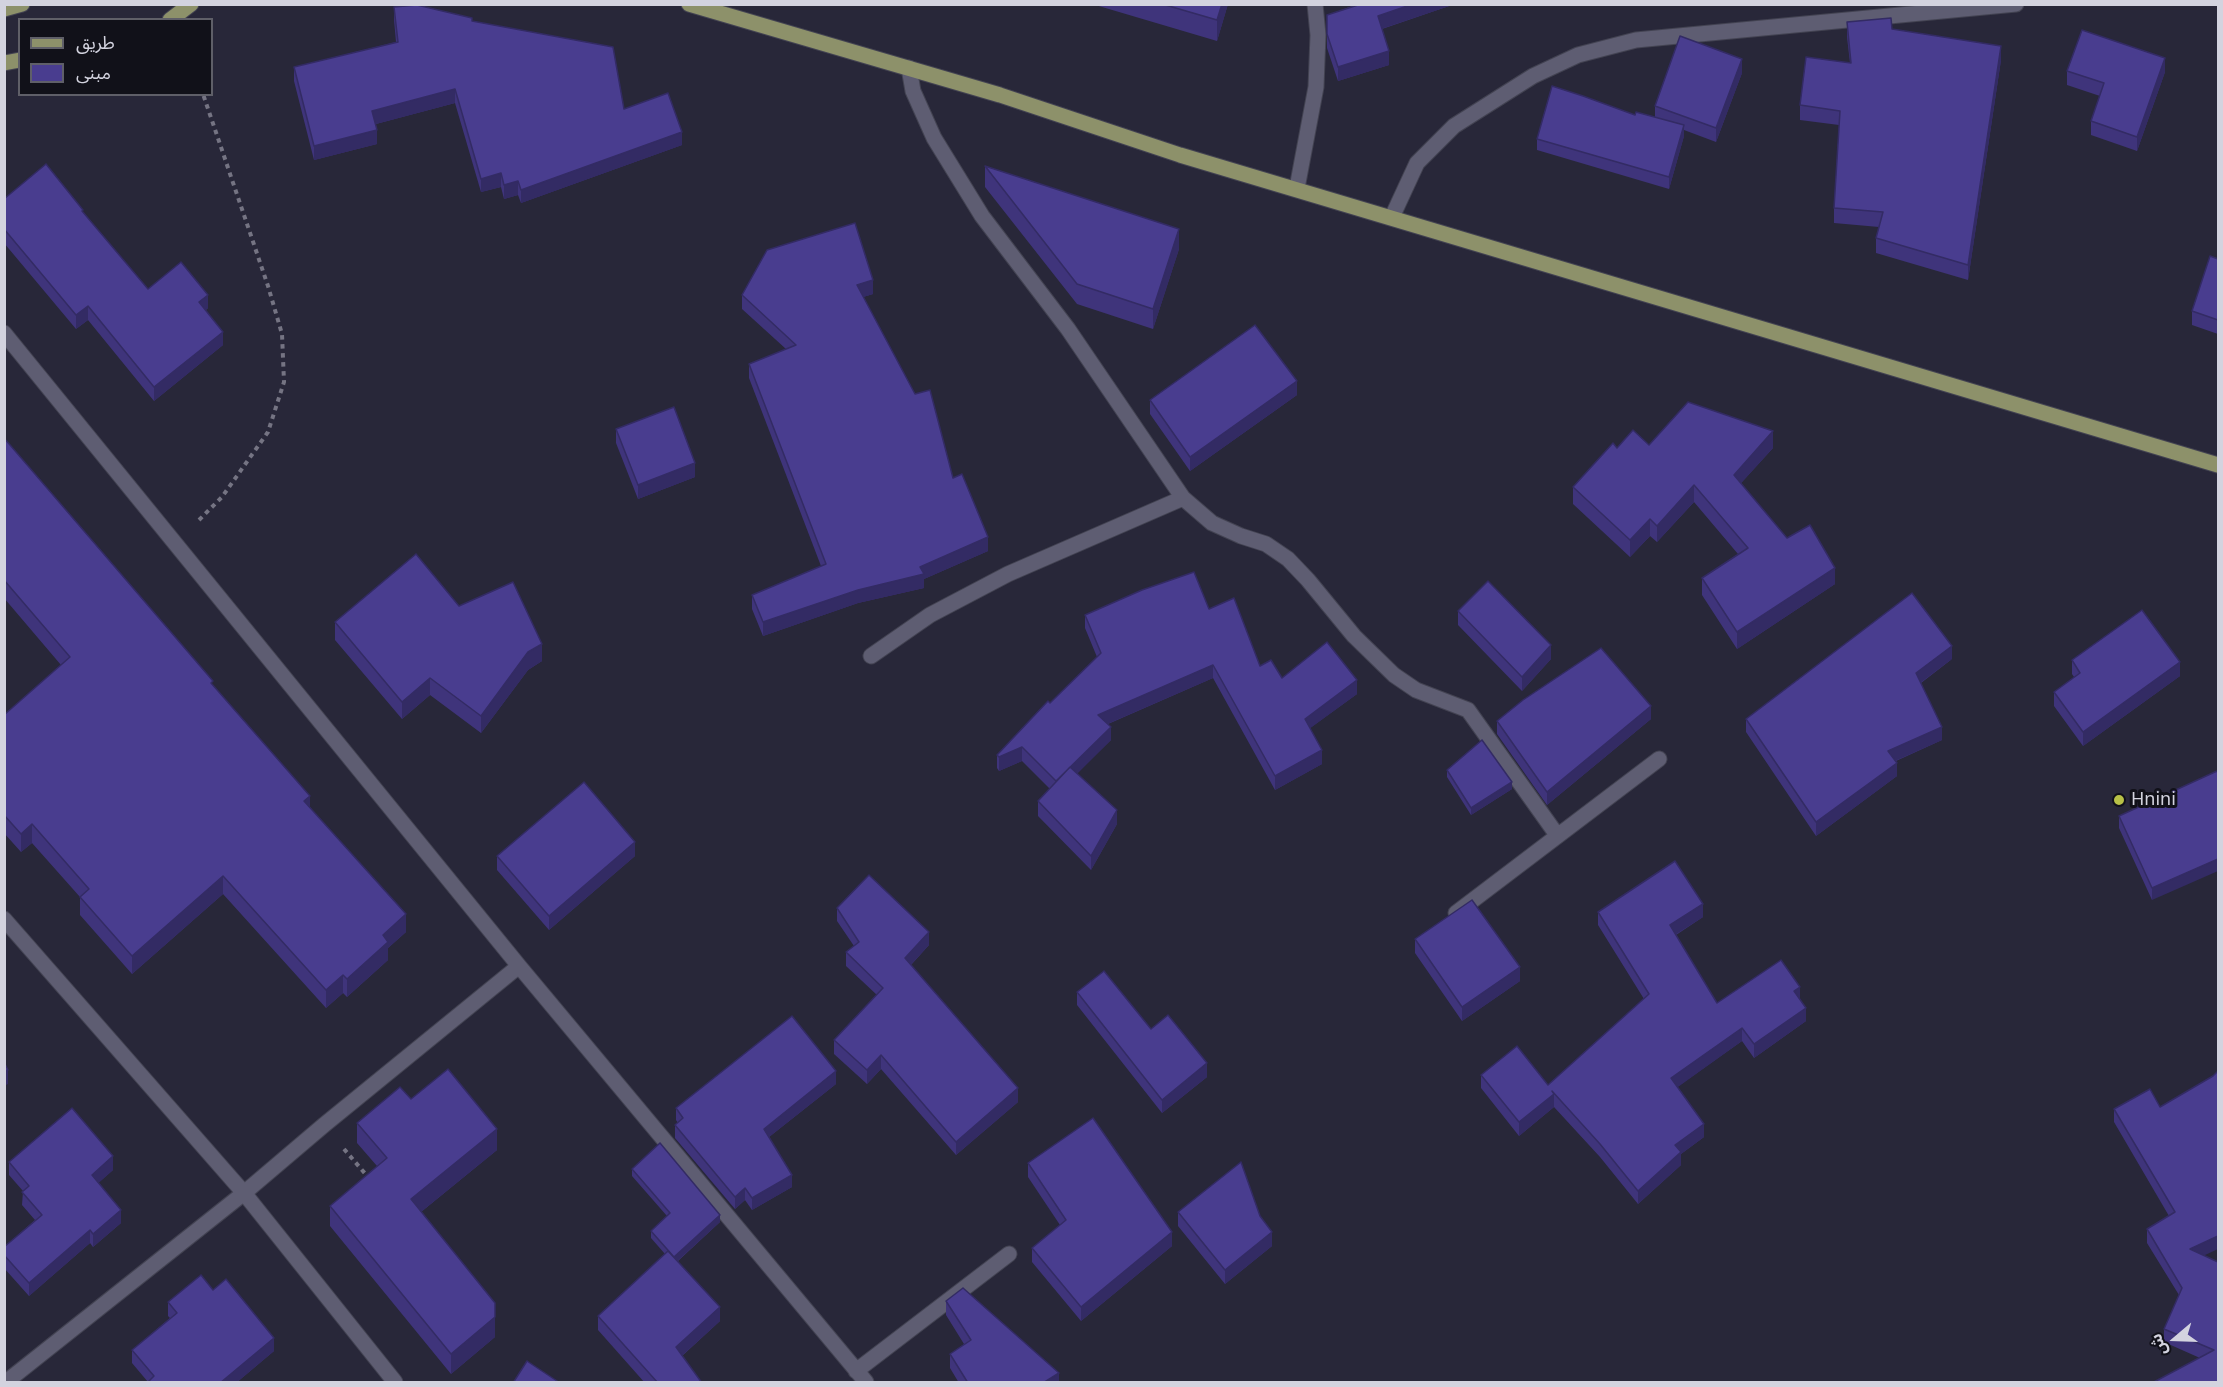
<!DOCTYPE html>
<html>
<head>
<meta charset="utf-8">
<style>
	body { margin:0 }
	#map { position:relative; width:2223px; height:1387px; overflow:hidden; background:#282739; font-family:"Noto Sans","Noto Sans Arabic",sans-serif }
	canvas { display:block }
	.frame { position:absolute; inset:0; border:6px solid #d3d3df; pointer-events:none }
	.legend { position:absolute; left:18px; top:18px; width:195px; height:78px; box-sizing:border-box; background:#111119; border:2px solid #5f5f68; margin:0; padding:8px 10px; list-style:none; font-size:18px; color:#d3d3df }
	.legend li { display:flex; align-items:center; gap:12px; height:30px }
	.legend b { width:30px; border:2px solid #5f5f68 }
	.north { position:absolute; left:2145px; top:1309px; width:60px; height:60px; -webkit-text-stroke:4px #111119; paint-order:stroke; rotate:251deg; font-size:16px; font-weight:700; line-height:24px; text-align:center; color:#d3d3df }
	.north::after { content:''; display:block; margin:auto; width:21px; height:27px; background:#d3d3df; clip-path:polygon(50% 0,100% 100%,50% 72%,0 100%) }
</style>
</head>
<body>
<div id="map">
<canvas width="2223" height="1387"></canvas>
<div class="frame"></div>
<ul class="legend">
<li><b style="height:8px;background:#8d916a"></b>طريق</li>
<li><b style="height:16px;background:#493d8f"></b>مبنى</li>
</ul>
<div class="north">ش</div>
</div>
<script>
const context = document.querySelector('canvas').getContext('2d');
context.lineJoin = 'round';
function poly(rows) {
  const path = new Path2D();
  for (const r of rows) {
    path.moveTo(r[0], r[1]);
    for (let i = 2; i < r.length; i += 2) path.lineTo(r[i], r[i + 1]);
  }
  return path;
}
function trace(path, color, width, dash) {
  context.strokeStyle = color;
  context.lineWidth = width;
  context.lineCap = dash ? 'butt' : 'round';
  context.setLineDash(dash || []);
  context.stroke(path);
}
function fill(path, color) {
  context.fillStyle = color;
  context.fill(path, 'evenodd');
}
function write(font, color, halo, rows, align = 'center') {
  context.font = font + ' "Noto Sans",sans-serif';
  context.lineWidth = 6;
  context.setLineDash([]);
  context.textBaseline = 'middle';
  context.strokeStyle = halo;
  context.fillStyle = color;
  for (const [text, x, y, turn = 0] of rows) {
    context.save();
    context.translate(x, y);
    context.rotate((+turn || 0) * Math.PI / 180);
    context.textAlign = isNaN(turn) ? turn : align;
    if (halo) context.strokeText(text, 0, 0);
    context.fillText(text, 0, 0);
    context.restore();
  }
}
const minor = poly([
	[909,68,913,91,934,138,982,216,1068,329,1183,498,1212,523,1241,536,1266,544,1288,559,1308,580,1354,636,1394,675,1416,690,1468,710,1557,835],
	[1297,188,1316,87,1318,35,1315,4],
	[1392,217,1417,163,1454,126,1533,76,1578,55,1636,40,2016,4],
	[4,333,519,966,866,1382],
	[871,656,930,615,1008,574,1183,498],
	[1456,913,1659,759],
	[4,919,244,1193,395,1382],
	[856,1371,1009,1254],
	[6,1382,244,1193,324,1125,519,966]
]);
const major = poly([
	[689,4,1000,95,1180,155,2218,465],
	[4,9,22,4],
	[170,20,191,4],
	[4,63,20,60]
]);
trace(minor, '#434352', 17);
trace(major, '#434352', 17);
trace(poly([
	[199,520,222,497,268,432,284,382,282,334,268,286,203,94],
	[344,1149,368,1177]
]), '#757483', 4, [4.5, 4.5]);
trace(minor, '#5e5d72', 15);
trace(major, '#8d916a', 15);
fill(poly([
	[1092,4,1228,4,1217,41],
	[1358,4,1455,4,1382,29,1389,65,1338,81,1327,48,1327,15],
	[394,7,472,21,624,109,682,145,521,203,518,195,504,199,501,187,481,192,455,103,376,124,377,144,314,160,294,81,294,67,396,42,394,20],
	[1847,22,1892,29,2001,60,1968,280,1876,253,1876,238,1879,227,1834,223,1834,208,1839,125,1800,120,1800,105,1850,63,1847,37],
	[2067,71,2165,72,2137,151,2091,135,2091,121,2100,96,2067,85],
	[1742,73,1716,142,1684,130,1684,136,1669,189,1537,150,1537,139,1635,115,1655,117,1655,106],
	[985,166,1179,249,1153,329,1077,304,985,187],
	[4,199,83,212,148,289,208,308,206,310,223,345,154,401,88,320,76,329,4,243],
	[2218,259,2218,334,2192,325,2192,311],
	[873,294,863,297,953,478,988,551,924,579,924,588,858,603,763,636,752,609,752,595,821,566,749,378,749,364,786,349,742,309,742,295],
	[1297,395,1190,471,1150,414,1150,400],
	[616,429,695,477,638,499,616,443],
	[4,438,213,686,310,807,406,932,388,948,388,960,347,997,343,993,326,1008,223,894,132,974,80,915,80,897,32,843,21,852,4,833,4,715,61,665,4,598],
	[1649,445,1773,448,1741,483,1787,538,1835,584,1737,649,1702,595,1702,578,1738,554,1694,502,1657,542,1650,536,1630,557,1573,504,1573,487,1617,448],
	[459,606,542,661,528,670,481,733,430,695,402,719,335,640,335,622],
	[1209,609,1260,666,1282,678,1357,694,1310,728,1322,764,1275,790,1213,678,1108,724,1111,740,1077,773,1117,824,1091,870,1038,816,1038,801,1050,789,1022,761,999,771,997,768,997,755,1097,657,1085,628,1085,615],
	[1458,611,1551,659,1522,691,1458,625],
	[1952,659,1921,683,1942,740,1896,761,1897,776,1816,836,1746,732,1746,719],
	[2072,660,2180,676,2083,746,2054,706,2054,692,2074,677,2072,674],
	[1651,719,1547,805,1497,734,1497,721],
	[1447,770,1512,789,1471,815,1447,777],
	[2218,773,2152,900,2119,828,2119,816],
	[497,856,635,856,549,930,497,870],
	[837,908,929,945,911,965,1018,1102,956,1155,881,1069,867,1084,834,1054,834,1040,877,995,846,966,846,952,854,946,837,921],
	[1598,912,1703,917,1676,935,1717,1003,1800,1000,1806,1021,1754,1058,1742,1041,1677,1087,1704,1137,1681,1154,1681,1165,1638,1204,1600,1157,1554,1107,1519,1136,1481,1088,1481,1075,1548,1085,1644,999,1598,925],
	[1415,939,1520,981,1462,1021,1415,953],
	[1077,992,1151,1029,1207,1077,1162,1113,1077,1005],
	[2213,1076,2204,1255,2218,1383,2200,1358,2164,1342,2164,1329,2179,1295,2147,1243,2147,1229,2169,1216,2114,1122,2114,1109,2160,1107],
	[836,1084,769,1137,792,1187,752,1210,745,1200,735,1209,675,1138,675,1125,678,1123,676,1120,676,1108],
	[411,1099,497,1150,421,1212,495,1337,451,1374,330,1226,330,1206,377,1166,357,1143,357,1123],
	[9,1162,113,1170,98,1183,121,1223,93,1247,90,1243,29,1296,4,1268,4,1247,35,1220,22,1205,23,1191,9,1175],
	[1028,1163,1172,1246,1081,1321,1032,1262,1032,1248,1060,1225,1028,1177],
	[632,1169,720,1222,678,1261,720,1321,682,1356,702,1383,645,1383,598,1330,598,1316,665,1254,651,1238,651,1231,667,1216,632,1176],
	[1178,1212,1260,1216,1272,1246,1225,1284,1178,1226],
	[213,1290,274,1351,236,1383,147,1383,148,1382,132,1363,132,1350,170,1318,168,1316,168,1302],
	[946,1301,1059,1383,959,1383,950,1368,950,1354,964,1344,946,1315]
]), '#3f347b');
fill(poly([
	[1222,4,1228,4,1217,41,1217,20],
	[1413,4,1455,4,1378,30,1378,16],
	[2001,46,2001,60,1968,280,1968,265],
	[1389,51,1389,65,1338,81,1338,67],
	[2165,58,2165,72,2137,151,2137,137],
	[1742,59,1742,73,1716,142,1716,128],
	[455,89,455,103,372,125,372,111],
	[1684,125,1684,136,1669,189,1669,177],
	[377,130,377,144,314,160,314,146],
	[682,132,682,145,521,203,521,190],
	[501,173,501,187,481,192,481,179],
	[518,181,518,195,504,199,504,185],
	[1179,229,1179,249,1153,329,1153,309],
	[873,280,873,294,857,299,857,285],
	[208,295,208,308,199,315,199,302],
	[88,306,88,320,76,329,76,315],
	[223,332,223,345,154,401,154,387],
	[1297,381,1297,395,1190,471,1190,457],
	[1773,431,1773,448,1734,491,1734,475],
	[695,463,695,477,638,499,638,485],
	[1694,485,1694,502,1657,542,1657,526],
	[1650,519,1650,536,1630,557,1630,540],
	[988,537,988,551,924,579,924,588,858,603,763,636,763,622,920,567],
	[1835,568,1835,584,1737,649,1737,632],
	[542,644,542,661,528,670,481,733,481,716,528,652],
	[1551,645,1551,659,1522,691,1522,677],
	[1952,646,1952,659,1916,686,1916,673],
	[2180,662,2180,676,2083,746,2083,732],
	[1213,665,1213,678,1098,728,1098,715],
	[430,678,430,695,402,719,402,702],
	[1357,680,1357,694,1305,732,1305,719],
	[1651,706,1651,719,1547,805,1547,792],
	[1111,727,1111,740,1056,795,1056,781],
	[1942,727,1942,740,1888,764,1888,751],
	[1022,747,1022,761,999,771,999,757],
	[1322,750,1322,764,1275,790,1275,776],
	[1897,763,1897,776,1816,836,1816,822],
	[1512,782,1512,789,1471,815,1471,808],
	[310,796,310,814,304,801],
	[1117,810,1117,824,1091,870,1091,856],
	[32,824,32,843,21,852,21,834],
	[635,842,635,856,549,930,549,916],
	[2218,859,2218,871,2152,900,2152,888],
	[223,876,223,894,132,974,132,956],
	[1703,904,1703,917,1670,938,1670,925],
	[406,914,406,932,388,948,388,960,347,997,347,979,383,935],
	[929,932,929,945,905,971,905,958],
	[1520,967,1520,981,1462,1021,1462,1007],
	[343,975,343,993,326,1008,326,990],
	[1800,987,1800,1000,1794,991],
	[1806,1008,1806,1021,1754,1058,1754,1044],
	[1742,1028,1742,1041,1671,1092,1671,1078],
	[881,1055,881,1069,867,1084,867,1070],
	[1207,1063,1207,1077,1162,1113,1162,1100],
	[8,1070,8,1084,4,1086,4,1071],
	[836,1071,836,1084,764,1141,764,1129],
	[1018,1088,1018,1102,956,1155,956,1142],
	[1554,1094,1554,1107,1519,1136,1519,1122],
	[1704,1124,1704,1137,1681,1154,1681,1165,1638,1204,1638,1191,1675,1145],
	[497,1129,497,1150,411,1220,411,1199],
	[113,1156,113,1170,92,1189,92,1175],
	[792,1175,792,1187,752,1210,752,1198],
	[745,1188,745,1200,735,1209,735,1197],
	[121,1210,121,1223,93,1247,93,1234],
	[720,1215,720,1222,674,1264,674,1257],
	[90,1230,90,1243,29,1296,29,1283],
	[1172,1232,1172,1246,1081,1321,1081,1307],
	[1272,1232,1272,1246,1225,1284,1225,1270],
	[2218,1236,2218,1249,2190,1262,2190,1249],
	[720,1307,720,1321,676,1361,676,1347],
	[495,1317,495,1337,451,1374,451,1354],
	[274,1338,274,1351,236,1383,220,1383],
	[1059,1373,1059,1383,1043,1383]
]), '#332b64');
const building = poly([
	[1162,4,1222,4,1217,20,1162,4],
	[1361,4,1413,4,1378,16,1389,51,1338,67,1327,34,1327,15,1361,4],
	[417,5,472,18,472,21,613,47,624,109,668,93,682,132,521,190,518,181,504,185,501,173,481,179,455,89,372,111,377,130,314,146,294,67,398,42,394,7,417,5],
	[1891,18,1892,29,2001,46,1968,265,1876,238,1883,212,1834,208,1840,111,1800,105,1806,57,1851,63,1847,22,1891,18],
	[2082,30,2165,58,2137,137,2091,121,2104,83,2067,71,2082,30],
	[1680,36,1742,59,1716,128,1655,106,1680,36],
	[1552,86,1583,96,1635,115,1636,112,1684,125,1669,177,1537,139,1552,86],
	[46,164,83,210,82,211,148,289,181,262,208,295,199,302,223,332,154,387,88,306,76,315,4,229,4,199,46,164],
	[985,166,1179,229,1153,309,1077,284,985,166],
	[855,223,873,280,857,285,915,394,930,390,953,478,962,474,988,537,920,567,924,574,858,590,763,622,752,595,826,564,749,364,796,345,742,295,767,250,855,223],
	[2210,256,2218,259,2218,320,2192,311,2210,256],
	[1255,325,1297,381,1190,457,1150,400,1255,325],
	[1688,402,1773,431,1734,475,1787,538,1810,525,1835,568,1737,632,1702,578,1748,548,1694,485,1657,526,1650,519,1630,540,1573,487,1613,443,1617,448,1633,430,1649,445,1688,402],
	[674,407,695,463,638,485,616,429,674,407],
	[4,438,213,681,211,683,310,796,304,801,406,914,383,935,388,942,347,979,343,975,326,990,223,876,132,956,80,897,89,889,32,824,21,834,4,815,4,715,70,657,4,580,4,438],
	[416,554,459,606,513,582,542,644,528,652,481,716,430,678,402,702,335,622,416,554],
	[1194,572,1209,609,1234,598,1260,666,1271,660,1282,678,1327,642,1357,680,1305,719,1322,750,1275,776,1213,665,1098,715,1111,727,1056,781,1022,747,999,757,997,755,1048,701,1050,703,1101,653,1085,615,1142,590,1194,572],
	[1488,581,1551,645,1522,677,1458,611,1488,581],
	[1912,593,1952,646,1916,673,1942,727,1888,751,1897,763,1816,822,1746,719,1912,593],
	[2142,610,2180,662,2083,732,2054,692,2080,673,2072,660,2142,610],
	[1601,648,1651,706,1547,792,1497,721,1523,700,1601,648],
	[1482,740,1512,782,1471,808,1447,770,1482,740],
	[1070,767,1117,810,1091,856,1038,801,1070,767],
	[2217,771,2218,773,2218,859,2152,888,2119,816,2217,771],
	[584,782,635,842,549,916,497,856,584,782],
	[1675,861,1703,904,1670,925,1717,1003,1781,960,1800,987,1794,991,1806,1008,1754,1044,1742,1028,1671,1078,1704,1124,1675,1145,1681,1152,1638,1191,1600,1144,1552,1091,1554,1094,1519,1122,1481,1075,1517,1046,1548,1085,1649,994,1598,912,1675,861],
	[869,875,929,932,905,958,1018,1088,956,1142,881,1055,867,1070,834,1040,883,988,846,952,859,942,837,908,869,875],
	[1472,900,1520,967,1462,1007,1415,939,1472,900],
	[1104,971,1151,1029,1168,1015,1207,1063,1162,1100,1077,992,1104,971],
	[792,1016,836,1071,764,1129,792,1175,752,1198,745,1188,735,1197,675,1125,683,1118,676,1108,792,1016],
	[4,1062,8,1070,4,1071,4,1062],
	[448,1069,497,1129,411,1199,495,1303,495,1317,451,1354,330,1206,387,1158,357,1123,400,1087,411,1099,448,1069],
	[2218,1071,2218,1236,2190,1249,2218,1262,2218,1383,2152,1383,2214,1350,2164,1329,2182,1288,2147,1229,2175,1212,2114,1109,2150,1089,2160,1107,2213,1076,2218,1071],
	[72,1108,113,1156,92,1175,121,1210,93,1234,90,1230,29,1283,4,1255,4,1247,42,1215,22,1192,29,1186,9,1162,72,1108],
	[1093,1118,1172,1232,1081,1307,1032,1248,1066,1220,1028,1163,1093,1118],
	[660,1143,720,1215,674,1257,651,1231,670,1213,632,1169,660,1143],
	[1241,1162,1260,1216,1272,1232,1225,1270,1178,1212,1241,1162],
	[668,1251,720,1307,676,1347,702,1383,658,1383,598,1316,668,1251],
	[201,1275,213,1290,226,1279,274,1338,220,1383,147,1383,154,1376,132,1350,177,1313,168,1302,201,1275],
	[963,1288,1059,1373,1043,1383,968,1383,950,1354,971,1340,946,1301,963,1288],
	[527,1361,560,1383,513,1383,527,1361]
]);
fill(building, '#493d8f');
trace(building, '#332b64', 1.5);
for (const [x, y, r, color] of [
	[2119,800,6,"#b8c147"]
]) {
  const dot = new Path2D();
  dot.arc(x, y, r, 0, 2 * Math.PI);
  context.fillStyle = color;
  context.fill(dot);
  trace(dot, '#111119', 2);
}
write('18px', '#d3d3df', '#111119', [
	["Hnini",2131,800]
], 'left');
</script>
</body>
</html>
